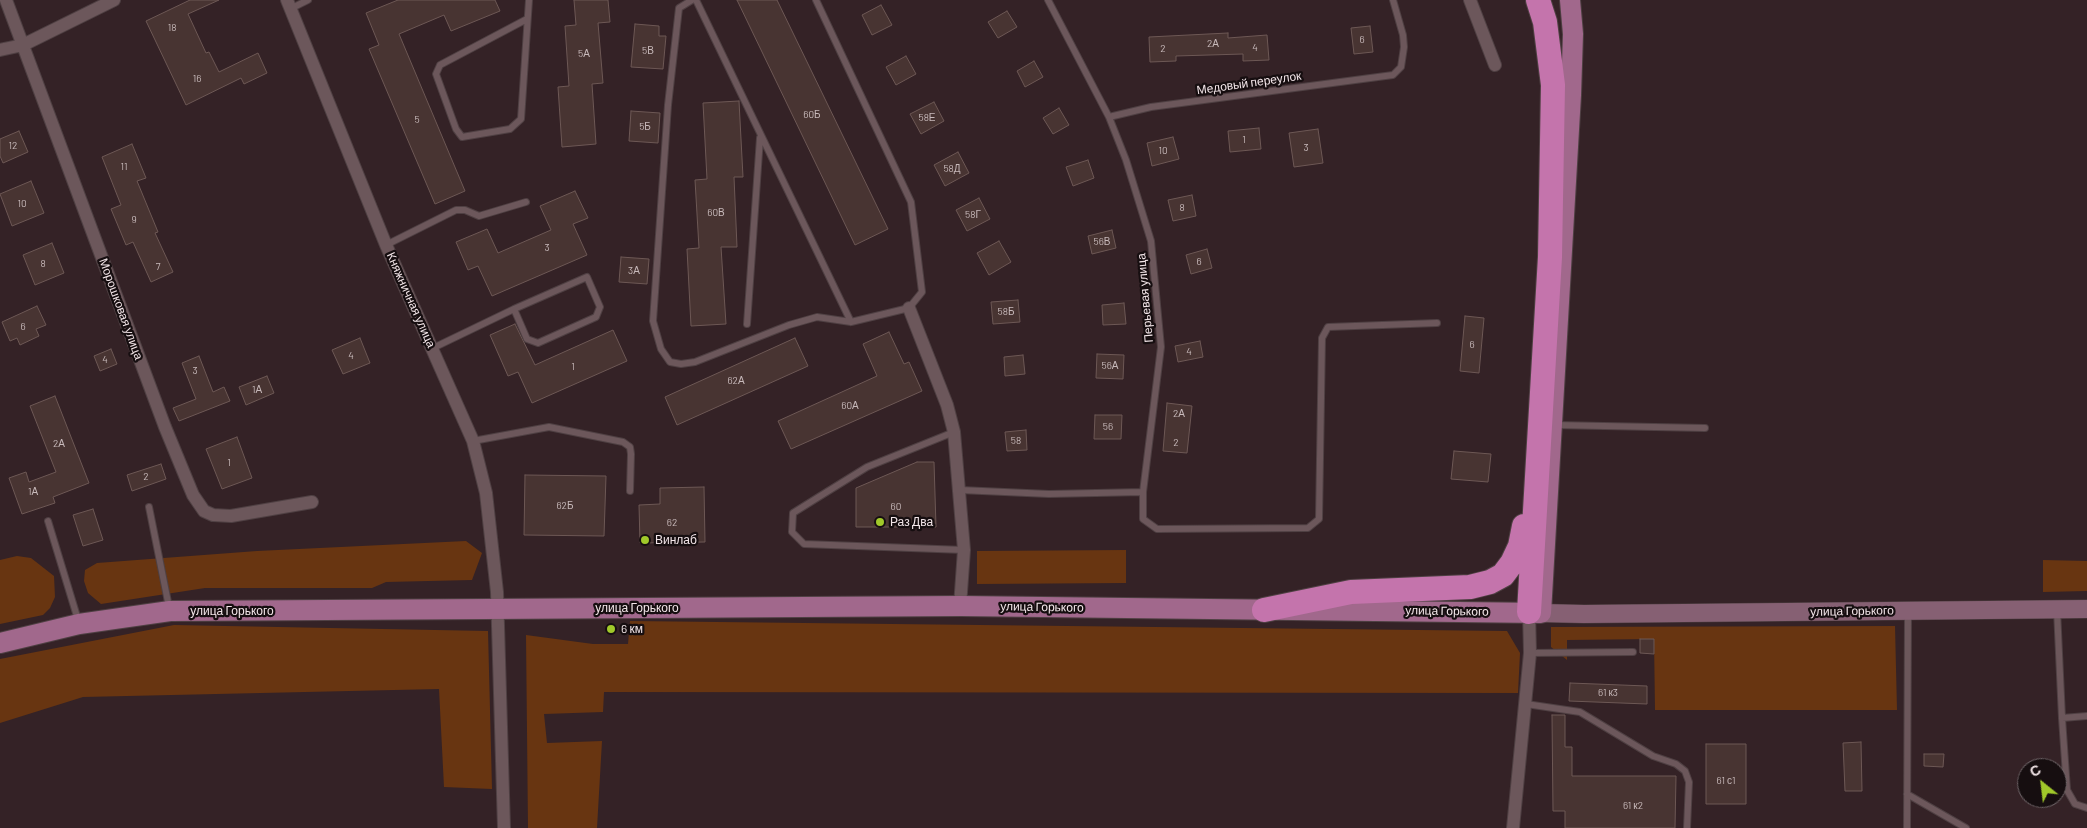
<!DOCTYPE html>
<html>
<head>
<meta charset="utf-8">
<style>
	body { margin:0 }
	#map { position:relative; width:2087px; height:828px; overflow:hidden; background:#342226; font-family:Barlow,sans-serif }
	canvas { display:block }
	.north { position:absolute; left:2017px; top:758px; width:50px; height:50px; box-sizing:border-box; background:#160e10; border:1px solid #6e6467; border-radius:50%; rotate:331deg; font-size:14px; font-weight:700; line-height:20px; text-align:center; color:#f3e6e9 }
	.north::after { content:''; display:block; margin:auto; width:18px; height:22px; background:#a1c92a; clip-path:polygon(50% 0,100% 100%,50% 72%,0 100%) }
</style>
</head>
<body>
<div id="map">
<canvas width="2087" height="828"></canvas>
<div class="north">С</div>
</div>
<script>
const context = document.querySelector('canvas').getContext('2d');
context.lineJoin = 'round';
function fill(path, color) {
  context.fillStyle = color;
  context.fill(path, 'evenodd');
}
function poly(rows) {
  const path = new Path2D();
  for (const r of rows) {
    path.moveTo(r[0], r[1]);
    for (let i = 2; i < r.length; i += 2) path.lineTo(r[i], r[i + 1]);
  }
  return path;
}
function trace(path, color, width, dash) {
  context.strokeStyle = color;
  context.lineWidth = width;
  context.lineCap = dash ? 'butt' : 'round';
  context.setLineDash(dash || []);
  context.stroke(path);
}
function write(font, color, halo, rows, align = 'center') {
  context.font = font + ' Barlow,sans-serif';
  context.lineWidth = 4.5;
  context.setLineDash([]);
  context.textBaseline = 'middle';
  context.strokeStyle = halo;
  context.fillStyle = color;
  for (const [text, x, y, turn = 0] of rows) {
    context.save();
    context.translate(x, y);
    context.rotate((+turn || 0) * Math.PI / 180);
    context.textAlign = isNaN(turn) ? turn : align;
    if (halo) context.strokeText(text, 0, 0);
    context.fillText(text, 0, 0);
    context.restore();
  }
}
fill(poly([
	[466,541,482,553,472,580,386,582,372,588,205,588,101,604,88,593,84,581,85,570,97,563,257,551],
	[1126,550,1126,583,977,584,977,551],
	[17,556,31,558,54,576,55,597,50,608,43,615,0,624,0,560],
	[2043,560,2087,561,2087,591,2043,592],
	[630,621,1507,631,1520,653,1518,693,604,692,603,712,544,714,547,743,602,741,597,828,528,828,526,635,593,644,628,644],
	[174,625,488,631,492,789,444,787,439,689,83,697,0,723,0,659],
	[1895,626,1897,710,1655,710,1654,639,1567,640,1567,660,1551,647,1551,627]
]), '#683511');
const building = poly([
	[190,0,219,0,188,14,206,53,209,52,219,72,258,53,267,73,244,84,241,78,186,105,146,21,190,0],
	[398,0,495,0,500,11,451,31,444,15,399,34,465,191,435,204,369,49,379,45,366,13,398,0],
	[574,0,608,0,610,22,598,23,603,83,592,84,596,144,562,147,558,87,569,86,565,26,576,25,574,0],
	[737,0,777,0,888,229,855,245,737,0],
	[881,5,892,25,872,35,862,15,881,5],
	[1007,11,1017,27,998,38,988,22,1007,11],
	[635,24,659,26,659,36,666,36,663,69,631,67,635,24],
	[1370,26,1373,52,1354,54,1351,28,1370,26],
	[1228,33,1228,38,1267,35,1269,60,1243,61,1243,54,1176,56,1176,61,1150,62,1149,37,1228,33],
	[906,56,916,74,896,85,886,67,906,56],
	[1034,61,1043,77,1025,87,1017,71,1034,61],
	[739,101,743,177,734,177,737,247,721,247,726,324,691,326,687,249,699,248,695,180,707,179,703,103,739,101],
	[934,102,944,121,921,134,910,114,934,102],
	[1059,108,1069,125,1053,134,1043,118,1059,108],
	[631,111,660,113,658,143,629,141,631,111],
	[1259,128,1261,149,1230,152,1228,131,1259,128],
	[1318,129,1323,163,1294,167,1289,133,1318,129],
	[19,131,28,152,3,163,0,156,0,139,19,131],
	[1173,137,1179,159,1152,166,1147,143,1173,137],
	[132,144,146,178,137,181,158,232,155,233,173,272,151,282,133,242,126,245,111,209,121,205,102,157,132,144],
	[958,152,969,173,945,186,934,165,958,152],
	[1088,160,1094,178,1073,186,1066,167,1088,160],
	[31,181,44,213,12,226,0,194,31,181],
	[575,191,588,218,573,224,587,255,492,296,478,266,468,270,456,242,487,229,498,253,551,230,540,206,575,191],
	[1192,195,1196,216,1173,221,1168,200,1192,195],
	[979,198,990,219,967,231,956,210,979,198],
	[1112,230,1116,248,1092,254,1088,236,1112,230],
	[999,241,1011,262,989,275,977,253,999,241],
	[52,243,64,273,35,285,23,255,52,243],
	[1207,249,1212,268,1191,274,1186,255,1207,249],
	[621,257,649,259,647,284,619,282,621,257],
	[1018,300,1020,322,993,324,991,302,1018,300],
	[1124,303,1126,324,1103,325,1102,305,1124,303],
	[37,306,46,325,36,329,39,336,20,345,17,338,10,341,2,322,37,306],
	[1465,316,1484,318,1479,373,1460,371,1465,316],
	[515,324,535,365,613,330,627,361,532,403,518,372,508,376,490,335,515,324],
	[889,332,904,364,909,362,922,391,791,449,778,421,877,376,863,344,889,332],
	[360,338,370,363,343,374,332,350,360,338],
	[795,338,808,366,677,425,665,397,795,338],
	[1200,341,1203,357,1178,362,1175,346,1200,341],
	[111,349,117,364,100,371,94,356,111,349],
	[1097,354,1124,355,1123,379,1096,378,1097,354],
	[1023,355,1025,374,1005,376,1004,357,1023,355],
	[199,356,213,392,224,387,230,401,179,421,173,408,196,399,182,363,199,356],
	[267,376,274,393,246,405,239,387,267,376],
	[55,396,89,483,53,497,55,503,22,514,9,478,26,472,29,482,56,472,30,406,55,396],
	[1167,403,1192,406,1187,453,1163,451,1167,403],
	[1095,415,1122,415,1121,439,1094,439,1095,415],
	[1026,430,1027,450,1007,451,1005,432,1026,430],
	[237,437,252,478,222,489,206,449,237,437],
	[1454,451,1491,454,1488,482,1451,479,1454,451],
	[917,462,934,462,936,527,856,527,856,488,917,462],
	[161,464,166,479,132,491,127,475,161,464],
	[525,475,606,476,604,536,524,535,525,475],
	[704,487,705,542,640,543,639,505,660,504,660,488,704,487],
	[93,509,103,540,83,546,73,515,93,509],
	[1640,639,1654,639,1654,654,1640,653,1640,639],
	[1570,683,1647,686,1647,704,1569,701,1570,683],
	[1552,715,1565,715,1565,747,1572,747,1572,776,1676,776,1675,828,1565,828,1565,811,1553,811,1552,715],
	[1861,742,1862,791,1845,791,1843,743,1861,742],
	[1706,744,1746,744,1746,804,1706,804,1706,744],
	[1924,754,1944,754,1943,767,1924,766,1924,754]
]);
fill(building, '#483432');
trace(building, '#6d5855', 1);
const lane = poly([
	[692,0,679,8,668,105,653,321,661,349,670,362,681,364,695,362,789,325,817,317,851,322,909,308,922,292,911,202,816,0],
	[696,0,851,322],
	[290,9,308,0],
	[527,19,440,65,436,74,456,129,462,137,510,129,521,119,529,0],
	[1109,117,1151,107,1393,75,1401,67,1404,47,1403,35,1393,0],
	[386,245,456,210,465,210,479,216,526,202],
	[747,324,760,138],
	[433,348,514,309,587,277,600,307,596,317,538,343,527,339,514,309],
	[1554,425,1705,428],
	[954,432,867,467,817,498,793,513,792,532,804,544,964,550],
	[473,441,549,427,623,442,630,447,631,454,630,491],
	[960,490,1049,494,1143,492,1161,347,1151,241,1126,160,1109,117,1048,0],
	[1143,492,1143,519,1157,529,1308,528,1319,519,1322,338,1328,327,1437,323],
	[149,507,169,607],
	[48,521,79,623],
	[2057,610,2062,718,2087,716],
	[1530,653,1633,652],
	[1526,704,1580,712,1653,756,1676,764,1685,771,1689,782,1687,828],
	[2062,718,2067,790,2075,804,2087,808],
	[1907,794,1966,828],
	[1907,828,1908,611]
]);
const street = poly([
	[6,0,165,427,193,495,204,511,213,515,231,516,312,502],
	[287,0,386,245,473,441,486,493,497,592,504,828],
	[1470,0,1495,65],
	[0,50,23,45,114,0],
	[909,308,947,405,954,432,964,550,960,606],
	[1513,828,1530,653,1529,612]
]);
const secondary = poly([
	[1541,613,1584,614,2087,609]
]);
const primary = poly([
	[0,643,79,624,170,611,960,606,1541,613,1571,95,1573,34,1570,0]
]);
const highway = poly([
	[1264,610,1351,592,1470,587,1490,582,1503,575,1512,563,1520,546,1524,526],
	[1529,612,1550,257,1553,85,1545,22,1538,0]
]);
trace(lane, '#4f4043', 8);
trace(street, '#4f4043', 14);
trace(secondary, '#4f4043', 19);
trace(primary, '#4f4043', 22);
trace(highway, '#4f4043', 26);
trace(lane, '#6c575b', 6);
trace(street, '#6c575b', 12);
trace(secondary, '#866073', 18);
trace(primary, '#a1688c', 20);
trace(highway, '#c474ac', 24);
for (const [x, y, r, color] of [
	[880,522,5,"#a1c92a"],
	[645,540,5,"#a1c92a"],
	[611,629,5,"#a1c92a"]
]) {
  const dot = new Path2D();
  dot.arc(x, y, r, 0, 2 * Math.PI);
  context.fillStyle = color;
  context.fill(dot);
  trace(dot, '#160e10', 2);
}
write('10px', '#c8babb', null, [
	["18",172,28],
	["6",1362,40],
	["2А",1213,44],
	["4",1255,48],
	["2",1163,49],
	["5В",648,51],
	["5А",584,54],
	["16",197,79],
	["60Б",812,115],
	["58Е",927,118],
	["5",417,120],
	["5Б",645,127],
	["1",1244,140],
	["12",13,146],
	["3",1306,148],
	["10",1163,151],
	["11",124,167],
	["58Д",952,169],
	["10",22,204],
	["8",1182,208],
	["60В",716,213],
	["58Г",973,215],
	["9",134,220],
	["56В",1102,242],
	["3",547,248],
	["6",1199,262],
	["8",43,264],
	["7",158,267],
	["3А",634,271],
	["58Б",1006,312],
	["6",23,327],
	["6",1472,345],
	["4",1189,352],
	["4",351,356],
	["4",105,360],
	["56А",1110,366],
	["1",573,367],
	["3",195,371],
	["62А",736,381],
	["1А",257,390],
	["60А",850,406],
	["2А",1179,414],
	["56",1108,427],
	["58",1016,441],
	["2",1176,443],
	["2А",59,444],
	["1",229,463],
	["2",146,477],
	["1А",33,492],
	["62Б",565,506],
	["60",896,507],
	["62",672,523],
	["61 к3",1608,693],
	["61 с1",1726,781],
	["61 к2",1633,806]
]);
write('12px', '#f3e6e9', '#160e10', [
	["Медовый переулок",1249,83,-8],
	["Перьевая улица",1145,298,-95],
	["Княжничная улица",411,300,66],
	["Морошковая улица",121,309,70],
	["улица Горького",1042,607,1],
	["улица Горького",637,608],
	["улица Горького",232,611],
	["улица Горького",1447,611,1],
	["улица Горького",1852,611,-1]
]);
write('12px', '#f3e6e9', '#160e10', [
	["Раз Два",890,522],
	["Винлаб",655,540],
	["6 км",621,629]
], 'left');
</script>
</body>
</html>
